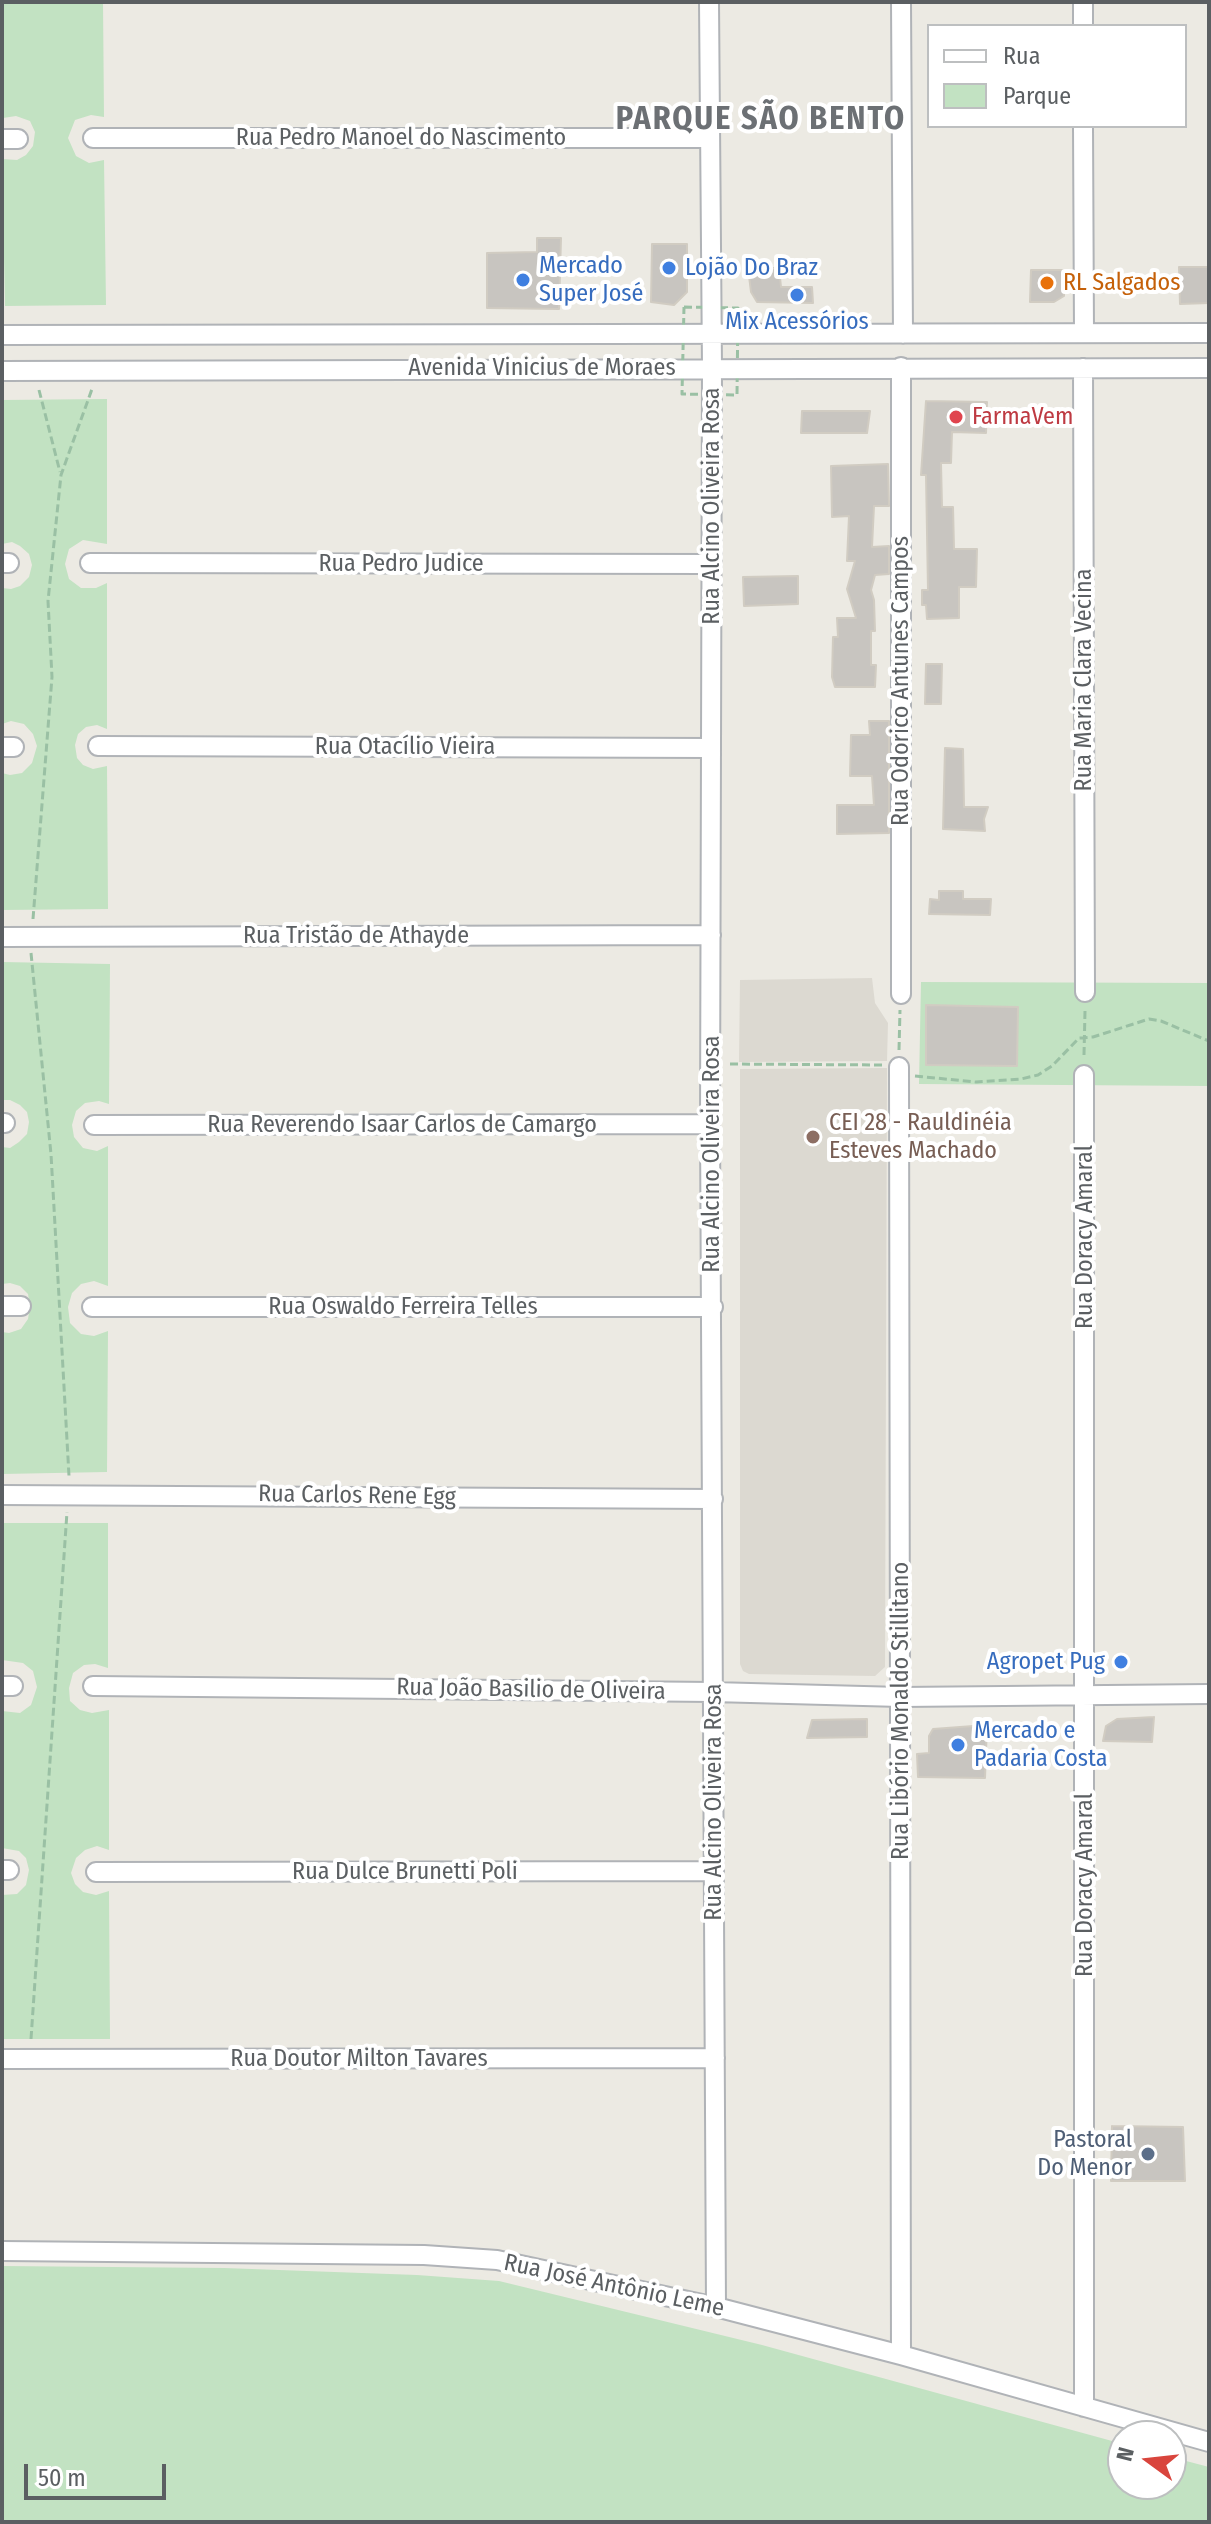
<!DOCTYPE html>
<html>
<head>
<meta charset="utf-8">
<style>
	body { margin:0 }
	#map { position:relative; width:1211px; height:2524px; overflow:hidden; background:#eceae3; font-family:"Fira Sans Condensed",sans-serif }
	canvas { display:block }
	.frame { position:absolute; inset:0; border:4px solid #5b5f62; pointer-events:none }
	.legend { position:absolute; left:927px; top:24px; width:260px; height:104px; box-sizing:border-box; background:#fff; border:2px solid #bdbfc0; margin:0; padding:10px 14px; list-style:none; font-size:24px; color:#5b5f62 }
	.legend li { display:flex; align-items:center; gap:16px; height:40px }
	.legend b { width:40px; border:2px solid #bdbfc0 }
	.north { position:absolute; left:1107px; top:2420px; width:80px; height:80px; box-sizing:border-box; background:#fff; border:2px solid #bdbfc0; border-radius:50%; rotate:285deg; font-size:22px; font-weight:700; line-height:32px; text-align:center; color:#5b5f62 }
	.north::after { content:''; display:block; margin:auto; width:28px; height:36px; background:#d9453d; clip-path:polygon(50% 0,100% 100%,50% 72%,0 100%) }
	.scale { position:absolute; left:24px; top:2464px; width:142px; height:36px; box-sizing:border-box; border:4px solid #5b5f62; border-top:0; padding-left:10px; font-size:24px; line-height:28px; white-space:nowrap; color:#5b5f62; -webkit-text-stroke:6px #fff; paint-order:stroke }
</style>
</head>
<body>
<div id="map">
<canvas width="1211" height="2524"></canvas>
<div class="frame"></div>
<ul class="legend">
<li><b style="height:10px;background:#fff"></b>Rua</li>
<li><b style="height:22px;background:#c2e2c2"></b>Parque</li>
</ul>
<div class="north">N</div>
<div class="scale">50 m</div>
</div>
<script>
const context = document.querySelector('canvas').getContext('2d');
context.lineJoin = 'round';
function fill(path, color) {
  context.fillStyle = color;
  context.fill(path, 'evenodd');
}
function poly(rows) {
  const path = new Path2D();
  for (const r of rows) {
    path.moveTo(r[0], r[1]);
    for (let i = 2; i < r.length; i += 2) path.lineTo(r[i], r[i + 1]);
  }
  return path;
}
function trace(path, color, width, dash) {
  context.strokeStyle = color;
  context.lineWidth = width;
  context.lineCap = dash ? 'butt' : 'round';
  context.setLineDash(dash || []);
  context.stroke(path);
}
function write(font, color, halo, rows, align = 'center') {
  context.font = font + ' "Fira Sans Condensed",sans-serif';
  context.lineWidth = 8;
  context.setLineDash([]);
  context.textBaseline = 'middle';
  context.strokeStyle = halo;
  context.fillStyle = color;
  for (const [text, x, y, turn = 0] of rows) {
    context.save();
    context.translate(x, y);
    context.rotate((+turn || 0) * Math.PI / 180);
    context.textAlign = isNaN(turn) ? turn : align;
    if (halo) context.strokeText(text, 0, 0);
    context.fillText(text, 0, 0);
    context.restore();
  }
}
fill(poly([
	[872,978,875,1003,888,1023,887,1061,739,1062,740,980],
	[887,1068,885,1667,875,1676,749,1674,743,1671,740,1664,740,1069]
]), '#dcd9d1');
fill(poly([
	[2,2,103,2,104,117,91,115,75,120,68,138,76,156,89,163,104,160,106,305,5,306,2,159,17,160,26,155,33,146,35,132,30,121,16,116,3,118],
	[107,399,107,544,83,540,69,549,65,564,69,579,81,588,96,588,107,583,107,729,97,725,86,727,78,734,75,745,77,758,83,765,93,769,107,766,108,909,2,910,2,773,10,775,22,773,32,763,37,746,33,734,24,724,11,721,2,724,2,588,11,589,20,586,29,577,32,565,29,554,20,546,12,542,2,544,2,400],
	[2,962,110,964,109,1104,99,1101,85,1103,76,1111,72,1125,74,1137,83,1148,97,1151,108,1146,108,1286,94,1281,81,1284,72,1293,68,1307,70,1323,81,1334,94,1336,108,1331,107,1472,2,1474,2,1332,9,1333,21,1329,28,1319,30,1306,28,1294,20,1286,10,1283,2,1284,2,1147,10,1148,19,1142,27,1134,29,1122,27,1112,20,1105,10,1100,2,1100],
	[921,982,1209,983,1209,1086,919,1084],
	[2,1523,108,1523,108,1668,95,1664,84,1665,73,1673,69,1688,70,1701,80,1710,92,1713,109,1710,109,1850,97,1846,85,1850,76,1858,71,1873,75,1884,83,1892,96,1895,109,1891,110,2039,2,2039,2,1895,17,1894,26,1885,29,1870,26,1858,19,1851,2,1848,2,1711,20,1713,31,1705,37,1687,33,1671,23,1663,2,1660],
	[2,2266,224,2268,417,2275,499,2281,762,2345,1123,2444,1123,2484,1171,2484,1171,2457,1209,2467,1209,2522,2,2522]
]), '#c2e2c2');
const building = poly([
	[537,238,561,238,559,309,487,308,487,253,537,252,537,238],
	[652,244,687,244,687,292,674,305,651,302,652,244],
	[1179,267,1209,267,1209,303,1180,304,1179,267],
	[748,268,779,268,781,287,812,287,813,303,757,302,751,292,748,268],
	[1031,270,1064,270,1064,296,1054,302,1030,302,1031,270],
	[926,401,987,402,986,433,952,432,951,463,941,463,942,507,953,507,954,549,977,549,976,587,959,587,959,618,927,619,926,605,922,605,922,590,928,590,926,475,921,475,926,401],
	[802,411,870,411,867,433,801,433,802,411],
	[888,464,889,506,874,506,872,547,889,546,889,574,875,575,871,590,874,600,875,631,871,631,871,665,876,665,875,687,835,687,832,677,833,637,838,637,837,618,856,618,847,589,855,561,847,561,849,516,832,517,831,466,888,464],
	[798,576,798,604,744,606,743,577,798,576],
	[926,664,942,664,941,704,925,704,926,664],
	[869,721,889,721,889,833,837,834,837,805,874,805,872,776,850,776,851,735,870,735,869,721],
	[945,748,963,749,964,807,988,807,984,819,985,831,943,829,945,748],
	[939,891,963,891,963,899,991,899,990,915,929,914,930,899,939,900,939,891],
	[926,1005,1018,1007,1017,1066,926,1065,926,1005],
	[1154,1717,1152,1742,1103,1741,1106,1726,1117,1719,1154,1717],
	[867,1719,867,1737,807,1738,812,1720,867,1719],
	[987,1725,985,1778,918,1777,917,1754,929,1753,929,1736,933,1729,987,1725],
	[1112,2126,1183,2127,1185,2181,1111,2181,1112,2126]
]);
fill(building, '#c8c5c0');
trace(building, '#d1ccc2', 2);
const minor = poly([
	[709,2,712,368,710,1124,716,2307],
	[901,2,903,334],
	[1083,2,1083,26],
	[1083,126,1084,333],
	[93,138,710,138],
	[2,139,18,139],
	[2,335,1209,333],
	[901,367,901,994],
	[1083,368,1085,992],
	[2,371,1209,368],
	[2,563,9,563],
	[90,563,711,564],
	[98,746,711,748],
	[2,747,14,747],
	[2,937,711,935],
	[899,1067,901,2355],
	[2,1123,5,1123],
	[94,1125,710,1124],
	[2,1306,21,1306],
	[92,1307,713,1307],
	[2,1495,713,1499],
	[2,1686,13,1686],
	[93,1686,713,1692,901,1697,1209,1694],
	[2,1870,9,1870],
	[96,1872,714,1871],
	[2,2059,715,2058],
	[2,2251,424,2255,497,2260,716,2307,901,2355,1209,2442],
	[1084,2407,1084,1075]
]);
trace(minor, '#b0b3b7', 22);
trace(poly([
	[684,307,738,308,737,395,682,394,684,307],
	[39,390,60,472],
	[33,919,52,677,48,601,61,475,92,389],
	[31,953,51,1154,69,1476],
	[899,1050,900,1010],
	[1084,1055,1085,1011],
	[730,1064,882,1065],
	[915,1076,976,1082,1021,1079,1038,1075,1052,1066,1079,1038,1093,1037,1149,1019,1161,1021,1209,1041],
	[31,2039,67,1512]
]), '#9ac0a4', 3, [8, 4]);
trace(minor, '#fff', 18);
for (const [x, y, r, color] of [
	[669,268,8,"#3f7fe0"],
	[523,280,8,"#3f7fe0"],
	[1047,283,8,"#e8710a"],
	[797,295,8,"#3f7fe0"],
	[956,417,8,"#e0444e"],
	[813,1137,8,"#8d6e63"],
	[1121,1662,8,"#3f7fe0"],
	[958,1745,8,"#3f7fe0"],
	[1148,2154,8,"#5c6f8a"]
]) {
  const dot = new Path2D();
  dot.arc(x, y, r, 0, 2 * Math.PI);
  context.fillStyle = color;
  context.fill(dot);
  trace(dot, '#fff', 3);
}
write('24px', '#5b5f62', '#fff', [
	["Rua Pedro Manoel do Nascimento",401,138],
	["Avenida Vinicius de Moraes",542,368],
	["Rua Alcino Oliveira Rosa",712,506,-90],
	["Rua Pedro Judice",401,564],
	["Rua Maria Clara Vecina",1084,680,-90],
	["Rua Odorico Antunes Campos",901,681,-90],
	["Rua Otacílio Vieira",405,747],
	["Rua Tristão de Athayde",356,936],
	["Rua Reverendo Isaar Carlos de Camargo",402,1125],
	["Rua Alcino Oliveira Rosa",712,1154,-90],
	["Rua Doracy Amaral",1085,1237,-90],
	["Rua Oswaldo Ferreira Telles",403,1307],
	["Rua Carlos Rene Egg",357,1496,1],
	["Rua João Basilio de Oliveira",531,1690,1],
	["Rua Libório Monaldo Stillitano",901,1711,-90],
	["Rua Alcino Oliveira Rosa",714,1802,-90],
	["Rua Dulce Brunetti Poli",405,1872],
	["Rua Doracy Amaral",1085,1885,-90],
	["Rua Doutor Milton Tavares",359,2059],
	["Rua José Antônio Leme",614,2286,12]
]);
write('24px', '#366cbe', '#fff', [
	["Mercado",539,266],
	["Super José",539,294],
	["Lojão Do Braz",685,268],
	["Mix Acessórios",797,322,"center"],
	["Agropet Pug",1105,1662,"right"],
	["Mercado e",974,1731],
	["Padaria Costa",974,1759]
], 'left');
write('24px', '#c56008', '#fff', [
	["RL Salgados",1063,283]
], 'left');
write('24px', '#be3a42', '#fff', [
	["FarmaVem",972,417]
], 'left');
write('24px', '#785e54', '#fff', [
	["CEI 28 - Rauldinéia",829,1123],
	["Esteves Machado",829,1151]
], 'left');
write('24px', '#4e5e75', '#fff', [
	["Pastoral",1132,2140],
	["Do Menor",1132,2168]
], 'right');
context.letterSpacing = '2px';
write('bold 32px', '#6c7074', '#fff', [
	["PARQUE SÃO BENTO",761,120]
]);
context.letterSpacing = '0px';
</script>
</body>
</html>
